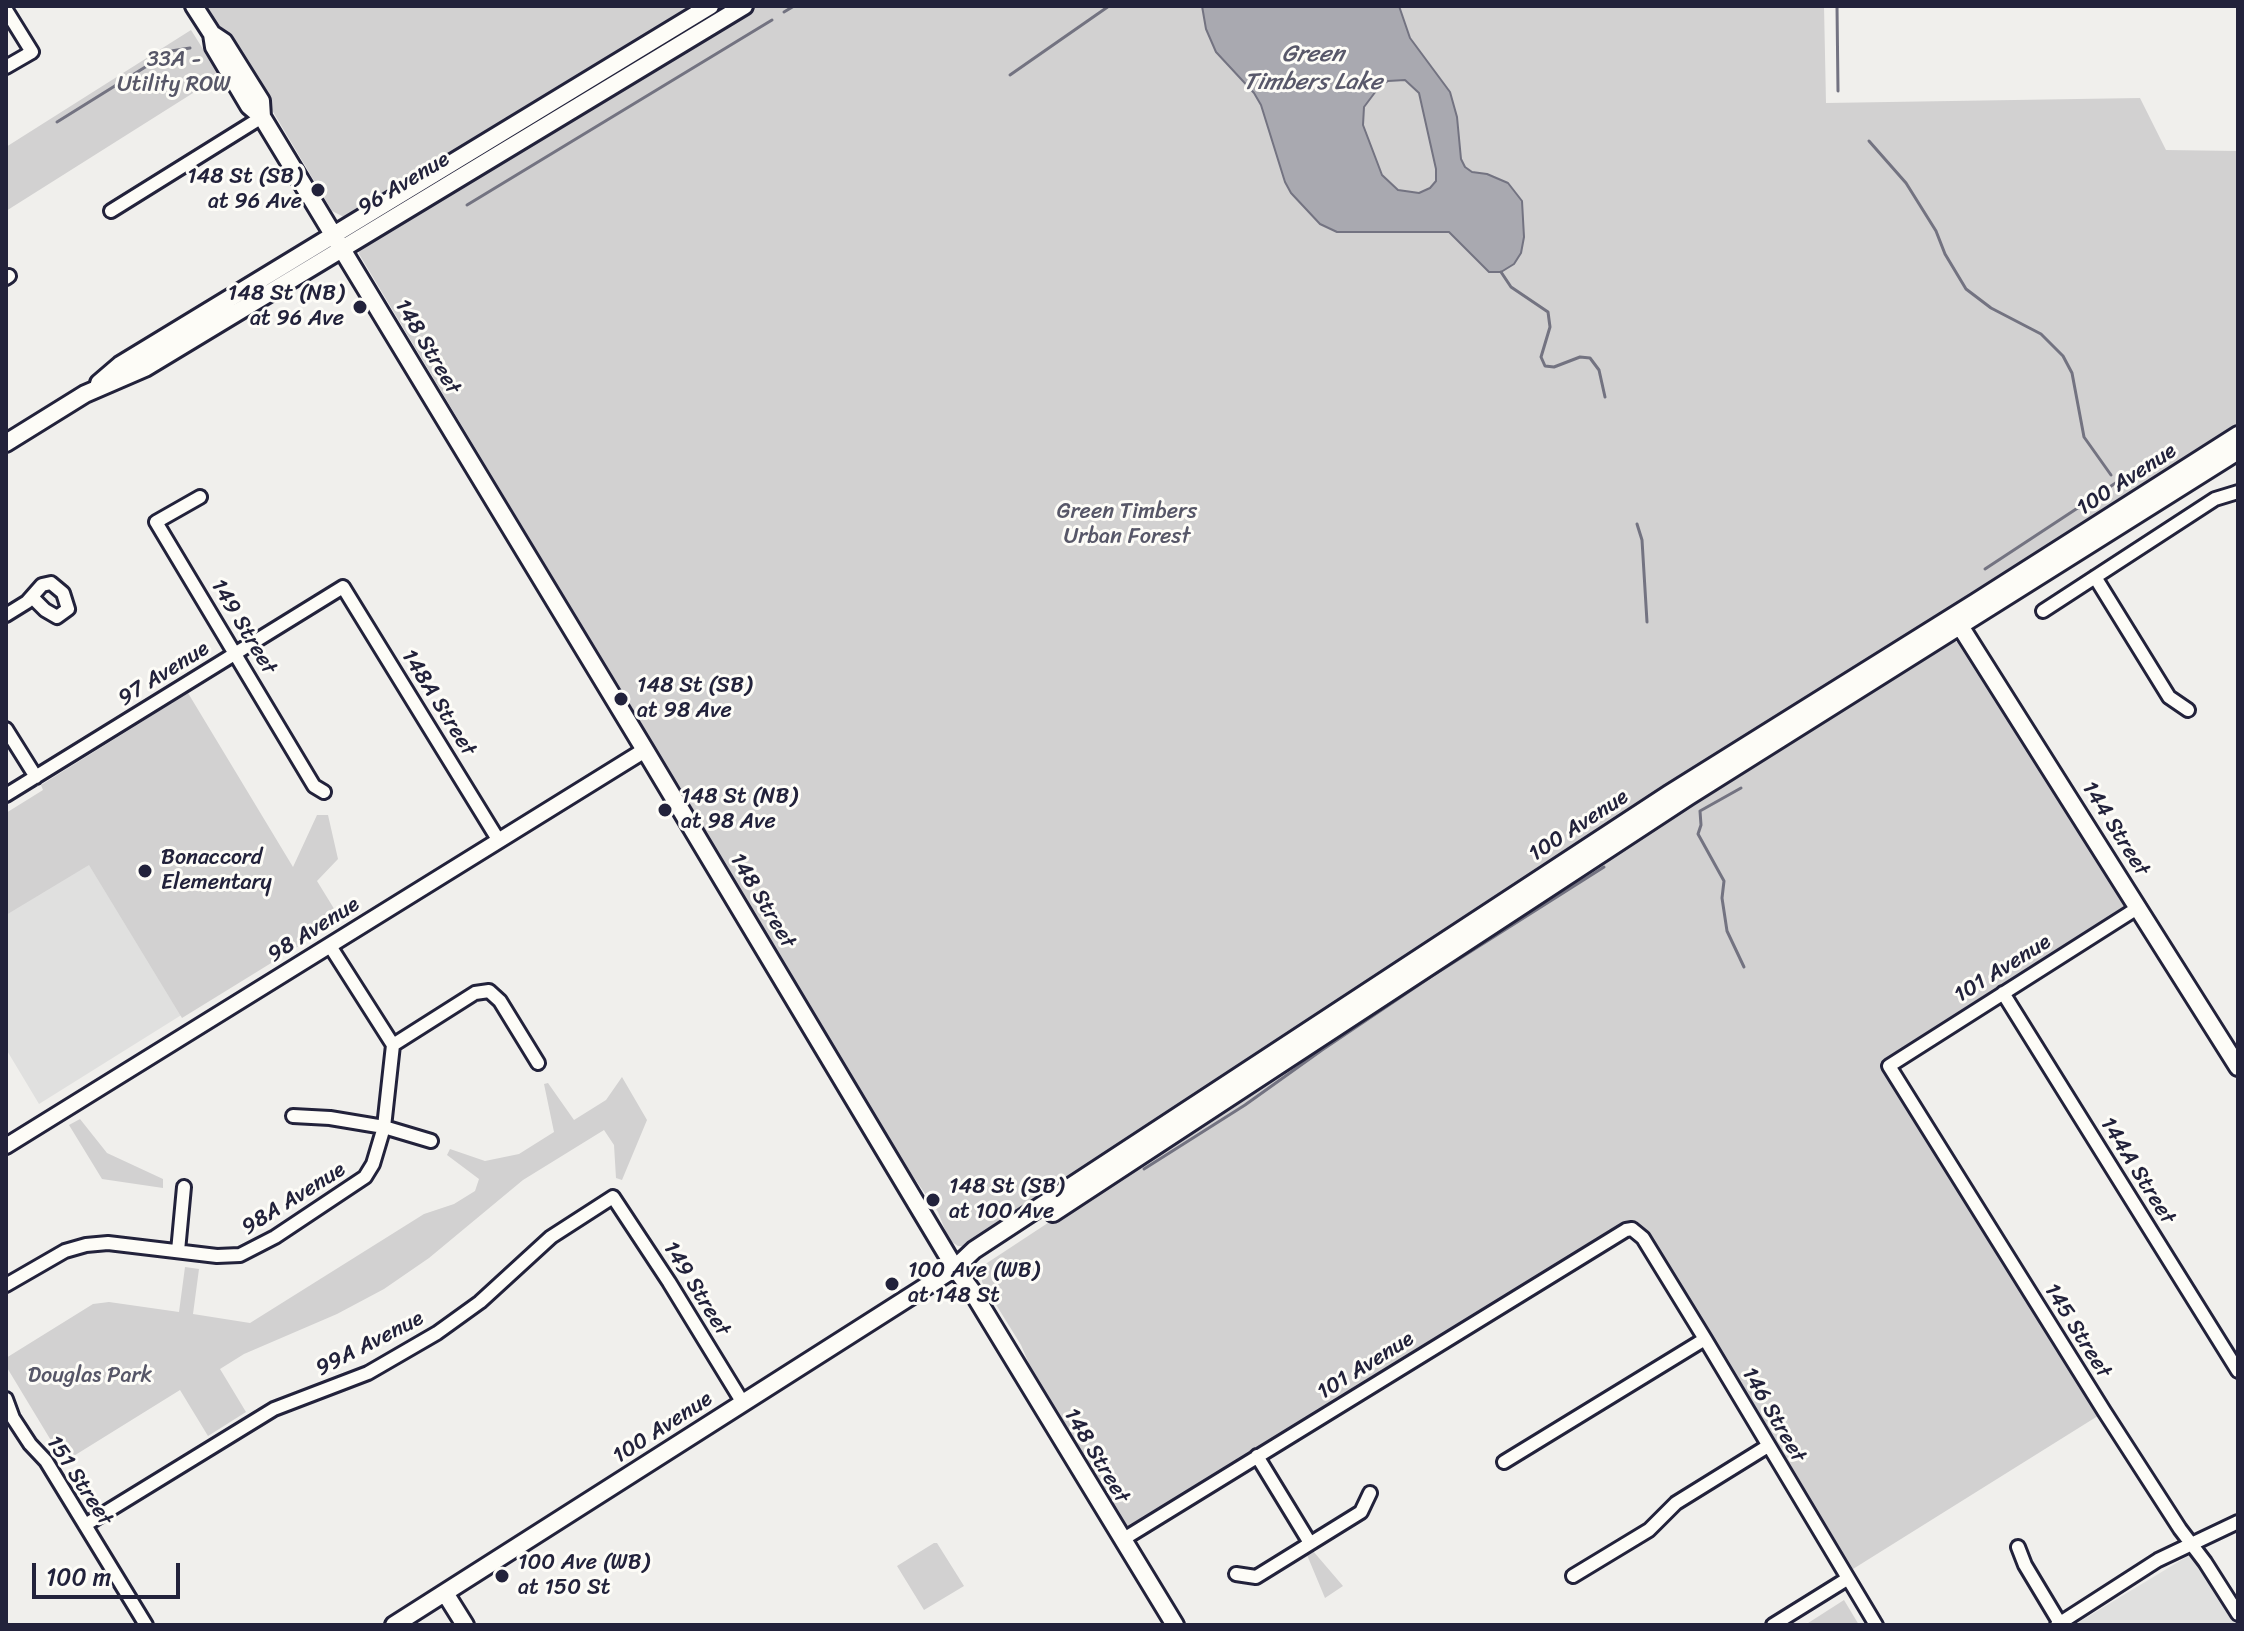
<!DOCTYPE html>
<html>
<head>
<meta charset="utf-8">
<style>
	body { margin:0 }
	#map { position:relative; width:2244px; height:1631px; overflow:hidden; background:#f0efec; font-family:Sriracha,sans-serif }
	canvas { display:block }
	.frame { position:absolute; inset:0; border:8px solid #22223b; pointer-events:none }
	.scale { position:absolute; left:32px; top:1563px; width:148px; height:36px; box-sizing:border-box; border:4px solid #22223b; border-top:0; padding-left:10px; font-size:24px; line-height:28px; white-space:nowrap; color:#22223b; -webkit-text-stroke:6px #fdfcf7; paint-order:stroke }
</style>
</head>
<body>
<div id="map">
<canvas width="2244" height="1631"></canvas>
<div class="frame"></div>
<div class="scale">100 m</div>
</div>
<script>
const context = document.querySelector('canvas').getContext('2d');
context.lineJoin = 'round';
function fill(path, color) {
  context.fillStyle = color;
  context.fill(path, 'evenodd');
}
function poly(rows) {
  const path = new Path2D();
  for (const r of rows) {
    path.moveTo(r[0], r[1]);
    for (let i = 2; i < r.length; i += 2) path.lineTo(r[i], r[i + 1]);
  }
  return path;
}
function trace(path, color, width, dash) {
  context.strokeStyle = color;
  context.lineWidth = width;
  context.lineCap = dash ? 'butt' : 'round';
  context.setLineDash(dash || []);
  context.stroke(path);
}
function write(font, color, halo, rows, align = 'center') {
  context.font = font + ' Sriracha,sans-serif';
  context.lineWidth = 6;
  context.setLineDash([]);
  context.textBaseline = 'middle';
  context.strokeStyle = halo;
  context.fillStyle = color;
  for (const [text, x, y, turn = 0] of rows) {
    context.save();
    context.translate(x, y);
    context.rotate((+turn || 0) * Math.PI / 180);
    context.textAlign = isNaN(turn) ? turn : align;
    if (halo) context.strokeText(text, 0, 0);
    context.fillText(text, 0, 0);
    context.restore();
  }
}
fill(poly([
	[6,814,319,929,39,1104,6,1049],
	[2193,1553,2236,1625,2074,1625]
]), '#e0e0df');
fill(poly([
	[207,6,702,6,508,123,344,217,332,211,244,63],
	[752,6,1824,6,1826,103,2140,98,2166,150,2238,151,2238,428,968,1246,958,1246,949,1240,938,1212,905,1165,359,254,360,246],
	[191,30,220,76,6,211,6,147],
	[1948,641,1958,642,1963,647,1987,683,2005,706,2126,901,2126,908,2121,913,1902,1049,1892,1060,2101,1414,1853,1569,1647,1233,1635,1222,1624,1226,1134,1529,1123,1526,1114,1512,1114,1505,1040,1385,1038,1385,1021,1345,982,1282,981,1271,984,1265,1543,897],
	[188,693,293,867,317,815,328,815,338,859,317,881,341,920,182,1018,89,865,6,915,6,813,43,790,41,785],
	[622,1077,647,1120,622,1180,616,1178,614,1145,604,1130,523,1180,429,1258,384,1289,337,1314,244,1354,220,1369,246,1412,208,1436,180,1390,64,1462,6,1366,6,1358,93,1304,109,1302,179,1312,185,1267,199,1269,193,1314,250,1323,424,1214,454,1204,475,1191,479,1179,447,1155,450,1149,485,1161,519,1154,554,1132,544,1084,548,1083,574,1120,606,1100],
	[80,1119,107,1153,163,1179,163,1188,102,1179,69,1125],
	[934,1543,937,1543,964,1586,924,1610,897,1566],
	[1313,1551,1343,1586,1325,1598,1307,1555],
	[1844,1600,1859,1625,1805,1625]
]), '#d2d1d1');
const water = poly([
	[1202,6,1399,6,1410,38,1450,92,1457,117,1461,159,1465,167,1472,172,1487,174,1508,183,1522,201,1524,237,1521,253,1514,264,1501,272,1489,272,1449,232,1337,232,1320,224,1291,193,1285,182,1261,105,1254,93,1216,52,1206,29,1202,6],
	[1405,80,1419,93,1436,169,1436,181,1430,188,1419,193,1398,190,1382,175,1363,125,1364,107,1379,87,1388,81,1405,80]
]);
fill(water, '#a9a9b0');
trace(water, '#737381', 2);
trace(poly([
	[1837,6,1838,91],
	[784,12,794,6],
	[1010,75,1109,6],
	[57,122,171,51,190,48],
	[1869,141,1906,183,1936,231,1945,254,1966,289,1991,308,2041,334,2063,356,2072,373,2084,437,2111,475],
	[467,205,772,20],
	[1501,272,1511,287,1548,312,1550,327,1541,357,1545,366,1554,367,1580,357,1590,358,1599,370,1605,397],
	[1637,524,1642,540,1647,622],
	[1985,569,2143,465],
	[1741,788,1700,811,1701,825,1698,834,1724,881,1722,898,1727,931,1744,967],
	[1144,1169,1245,1105,1322,1050,1432,976,1604,867]
]), '#737381', 3);
const minor = poly([
	[6,10,32,52,6,67],
	[111,211,262,117],
	[6,278,9,276],
	[200,497,156,522,314,786,324,792],
	[2095,577,2169,697,2188,710],
	[2043,611,2215,499,2238,492],
	[6,615,27,602,42,585,51,583,63,593,68,609,57,617,45,610,32,597],
	[6,729,36,777],
	[6,795,343,587,499,841],
	[2139,907,1889,1066,2104,1411,2180,1529,2205,1562,2238,1614],
	[330,946,393,1045],
	[2003,993,2238,1371],
	[393,1045,475,993,489,991,500,1001,538,1063],
	[293,1116,330,1118,384,1127,431,1141],
	[178,1251,184,1187],
	[6,1285,65,1251,86,1245,108,1243,217,1256,240,1255,275,1237,365,1177,373,1164,384,1127,393,1045],
	[6,1399,13,1418,30,1444,46,1461,146,1625],
	[1257,1456,1310,1543],
	[1504,1462,1705,1339],
	[85,1525,274,1409,368,1373,437,1333,480,1302,551,1237,613,1197,669,1282,743,1403],
	[1122,1540,1626,1230,1632,1229,1643,1238,1705,1339,1876,1625],
	[2018,1547,2025,1565,2061,1625],
	[1236,1574,1256,1577,1361,1512,1370,1493],
	[1573,1576,1649,1530,1676,1503,1768,1446],
	[1773,1625,1847,1579],
	[2057,1625,2158,1560,2238,1522]
]);
const tertiary = poly([
	[6,1146,645,750]
]);
const secondary = poly([
	[194,6,212,34,224,42,261,101,262,117],
	[212,34,214,47,249,106,262,117,645,750,955,1268,972,1291,1175,1625],
	[99,383,120,365,710,6],
	[6,443,85,394,145,368,744,6],
	[1955,618,2238,1067],
	[1053,1213,1689,796,2238,451],
	[445,1593,465,1625],
	[394,1625,955,1268,974,1250,1669,794,1976,602,2238,435]
]);
trace(minor, '#22223b', 18);
trace(tertiary, '#22223b', 20);
trace(secondary, '#22223b', 22);
trace(minor, '#fdfcf7', 12);
trace(tertiary, '#fdfcf7', 14);
trace(secondary, '#fdfcf7', 16);
for (const [x, y, r, color] of [
	[318,190,8,"#22223b"],
	[360,307,8,"#22223b"],
	[621,699,8,"#22223b"],
	[665,810,8,"#22223b"],
	[145,871,8,"#22223b"],
	[933,1200,8,"#22223b"],
	[892,1284,8,"#22223b"],
	[502,1576,8,"#22223b"]
]) {
  const dot = new Path2D();
  dot.arc(x, y, r, 0, 2 * Math.PI);
  context.fillStyle = color;
  context.fill(dot);
  trace(dot, '#fdfcf7', 3);
}
write('22px', '#575768', '#fdfcf7', [
	["33A -",174,60],
	["Utility ROW",174,85],
	["Green Timbers",1127,512],
	["Urban Forest",1127,537],
	["Douglas Park",90,1376]
]);
write('22px', '#22223b', '#fdfcf7', [
	["148 St (SB)",302,177,"right"],
	["at 96 Ave",302,202,"right"],
	["148 St (NB)",344,294,"right"],
	["at 96 Ave",344,319,"right"],
	["148 St (SB)",637,686],
	["at 98 Ave",637,711],
	["148 St (NB)",681,797],
	["at 98 Ave",681,822],
	["Bonaccord",161,858],
	["Elementary",161,883],
	["148 St (SB)",949,1187],
	["at 100 Ave",949,1212],
	["100 Ave (WB)",908,1271],
	["at 148 St",908,1296],
	["100 Ave (WB)",518,1563],
	["at 150 St",518,1588]
], 'left');
write('22px', '#22223b', '#fdfcf7', [
	["96 Avenue",404,184,-31],
	["148 Street",427,347,59],
	["100 Avenue",2127,480,-33],
	["149 Street",243,627,59],
	["97 Avenue",164,674,-32],
	["148A Street",438,703,58],
	["100 Avenue",1579,826,-33],
	["144 Street",2115,829,58],
	["148 Street",762,901,59],
	["98 Avenue",314,930,-32],
	["101 Avenue",2003,969,-32],
	["144A Street",2137,1171,58],
	["98A Avenue",294,1199,-32],
	["149 Street",696,1289,58],
	["145 Street",2077,1331,58],
	["99A Avenue",370,1344,-27],
	["101 Avenue",1366,1366,-32],
	["146 Street",1773,1415,60],
	["100 Avenue",663,1428,-33],
	["148 Street",1096,1456,59],
	["151 Street",79,1481,57]
]);
write('italic 24px', '#58586a', '#fdfcf7', [
	["Green",1313,55],
	["Timbers Lake",1313,83]
]);
</script>
</body>
</html>
